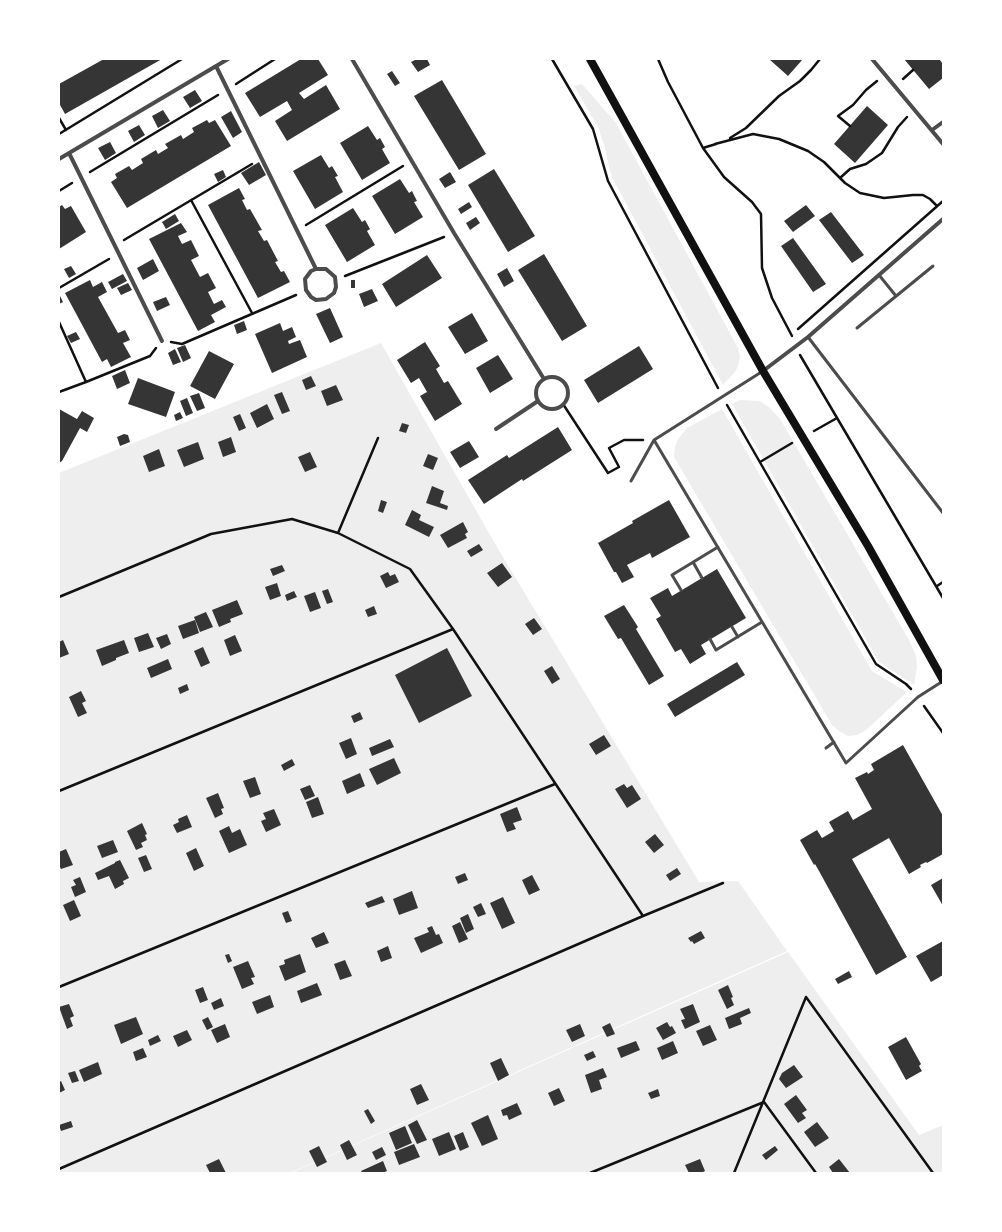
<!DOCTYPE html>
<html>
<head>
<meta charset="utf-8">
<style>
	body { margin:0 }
	#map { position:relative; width:1002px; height:1232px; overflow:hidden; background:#fff; font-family:"Work Sans",sans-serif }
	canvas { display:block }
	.frame { position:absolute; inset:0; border:60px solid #fff; pointer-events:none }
</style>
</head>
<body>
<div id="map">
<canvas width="1002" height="1232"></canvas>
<div class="frame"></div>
</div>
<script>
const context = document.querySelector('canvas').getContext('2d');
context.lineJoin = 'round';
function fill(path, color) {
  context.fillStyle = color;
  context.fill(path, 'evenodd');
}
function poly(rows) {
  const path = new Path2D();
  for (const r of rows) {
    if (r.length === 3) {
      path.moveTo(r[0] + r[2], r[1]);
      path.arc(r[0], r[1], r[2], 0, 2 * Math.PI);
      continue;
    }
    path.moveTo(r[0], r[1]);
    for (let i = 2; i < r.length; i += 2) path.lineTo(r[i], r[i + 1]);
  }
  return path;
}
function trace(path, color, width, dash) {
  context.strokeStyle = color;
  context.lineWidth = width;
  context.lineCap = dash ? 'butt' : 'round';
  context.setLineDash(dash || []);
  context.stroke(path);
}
fill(poly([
	[582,84,616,123,738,348,740,357,738,366,735,372,723,385,613,179,609,167,605,148,598,127,574,86],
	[381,343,494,542,699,882,738,881,787,951,290,1173,59,1173,59,473],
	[740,400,760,401,770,408,780,419,909,640,916,656,917,667,914,685,879,662,732,404],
	[722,409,872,671,907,692,866,730,857,735,848,736,839,731,832,725,674,457,675,447,678,439,687,428],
	[788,952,919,1135,943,1125,943,1173,291,1173]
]), '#eee');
fill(poly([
	[104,59,162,59,65,114,59,103,59,84],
	[301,59,318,59,328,75,299,93,304,99,326,85,340,109,287,141,275,121,292,110,287,101,260,117,245,93],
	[417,59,427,59,430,65,418,72,411,62],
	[769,59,803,59,788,76],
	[904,59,939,59,943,64,943,78,929,89],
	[392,71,400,83,395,86,387,74],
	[442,80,486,154,459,170,414,96],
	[195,90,202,101,190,108,183,97],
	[867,106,888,125,855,163,834,144],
	[163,110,170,121,158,128,152,116],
	[231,111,242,132,233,138,221,117],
	[207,120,209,123,215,120,231,146,127,208,111,182,117,178,115,174,129,166,132,170,143,163,141,159,156,150,158,154,168,148,165,144,181,135,183,139,194,132,192,128],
	[139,125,145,135,134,142,128,131],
	[368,126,377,140,380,138,385,147,382,149,390,163,362,180,340,143],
	[110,142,116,153,105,160,98,148],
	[321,155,329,168,332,166,338,176,335,177,343,192,315,209,293,171],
	[259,162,266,175,249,185,241,173],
	[494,169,535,236,508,252,468,185],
	[223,170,226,177,218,182,214,174],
	[450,172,456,182,445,188,439,179],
	[400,179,409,193,412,191,417,201,414,202,423,217,395,234,372,196],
	[239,188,245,199,242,200,247,210,250,209,262,230,258,231,264,241,267,240,278,261,275,262,281,272,284,271,290,282,258,298,208,205],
	[469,202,472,207,461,214,458,209],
	[62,205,65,209,71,206,86,232,59,249,59,207],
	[806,205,815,216,793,232,784,221],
	[353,208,362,222,365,220,370,229,367,231,375,245,347,262,325,225],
	[831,212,864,255,852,263,819,220],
	[175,214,179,221,166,229,162,222],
	[476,217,480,223,470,230,466,223],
	[181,223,187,232,178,236,182,244,191,240,199,256,191,260,200,277,208,273,216,288,208,292,214,304,222,300,226,307,211,315,215,322,198,331,149,239],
	[793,238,826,284,813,292,781,246],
	[544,254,587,326,562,341,518,270],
	[427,255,442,278,396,307,382,284],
	[153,259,159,271,143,280,137,268],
	[71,266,76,274,69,278,64,269],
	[507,268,514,281,504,287,497,274],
	[123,274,127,281,112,289,108,282],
	[90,280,93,287,102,282,107,292,98,297,118,333,125,330,130,340,123,343,131,357,111,367,107,359,102,362,65,293],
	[351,280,355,280,355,288,351,288],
	[128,283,132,290,121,295,117,288],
	[372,289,378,301,364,307,359,294],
	[59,294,63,302,59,304],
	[166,297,170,305,157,311,153,302],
	[330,308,343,337,330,343,316,314],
	[472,313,488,341,465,354,448,327],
	[244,321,247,330,237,334,234,325],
	[280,323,283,331,292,327,296,337,288,341,289,344,300,340,307,357,272,373,255,334],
	[76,332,80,339,71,343,67,336],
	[425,342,440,366,436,369,444,383,448,381,462,404,435,421,420,396,427,392,419,378,411,383,397,360],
	[185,345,191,358,183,362,177,348],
	[639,346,653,369,598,403,584,380],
	[175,349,181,362,173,365,168,353],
	[209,351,234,364,215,399,190,386],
	[498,355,513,379,490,393,476,368],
	[125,370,130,383,117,389,112,376],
	[311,376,316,386,306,390,302,380],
	[138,378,175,392,166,417,128,404],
	[336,385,343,400,327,406,321,391],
	[282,392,290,411,282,414,274,395],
	[199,393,205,408,197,411,190,396],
	[187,398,193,413,186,416,180,401],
	[267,404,274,419,257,428,250,413],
	[59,409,77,419,82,411,94,418,87,432,80,428,62,461,59,463],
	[180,412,183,418,176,421,174,415],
	[240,414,246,428,239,431,233,417],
	[402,423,409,425,406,433,399,431],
	[558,427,572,450,523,481,522,479,484,504,468,480,507,455,509,458],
	[124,434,128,435,130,442,120,446,117,437],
	[231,437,236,452,223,457,218,442],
	[469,441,479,457,460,468,450,452],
	[198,442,204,459,184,467,177,450],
	[159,449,165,466,149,472,143,456],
	[310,452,317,467,305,472,298,457],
	[428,454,438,458,433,470,423,466],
	[432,486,444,491,440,503,448,506,447,510,426,503],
	[381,500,387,502,383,513,378,511],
	[669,500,690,537,652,558,650,553,627,565,634,577,622,583,616,572,614,572,598,543,633,523,632,521],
	[412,510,421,515,419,520,434,527,429,537,405,525],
	[463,522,468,532,465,534,467,538,448,548,440,535],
	[479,544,483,550,471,557,467,551],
	[502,563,512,577,498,587,487,573],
	[282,565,285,571,273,576,270,569],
	[717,569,746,618,701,645,706,654,690,664,681,649,675,652,656,619,661,616,650,598,668,588,672,596],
	[388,572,390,576,395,574,399,582,386,588,380,576],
	[277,583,281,596,270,600,265,587],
	[328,589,333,602,327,604,322,591],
	[294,591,297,597,287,601,285,595],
	[315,592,321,608,310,612,304,596],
	[237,600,243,614,230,619,231,622,219,627,212,610],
	[624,605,638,627,636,629,664,676,649,685,621,638,618,639,604,616],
	[374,606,377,614,368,617,365,610],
	[206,612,213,627,200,632,194,617],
	[534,618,542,629,533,635,525,624],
	[195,620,199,633,183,639,178,626],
	[148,633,154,647,139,652,134,638],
	[167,634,171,644,161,649,156,638],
	[235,635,242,651,230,656,224,640],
	[63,640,69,654,59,658,59,642],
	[124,640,129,653,116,658,116,660,102,666,96,650],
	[203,647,210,663,201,667,194,651],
	[447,648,472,696,419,723,395,675],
	[168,659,172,669,151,678,147,668],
	[737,662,745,675,675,717,667,704],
	[552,666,560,679,552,684,544,671],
	[187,684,189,690,180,694,178,688],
	[81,691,86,701,82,703,87,713,78,717,69,697],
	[360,712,363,719,354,723,351,716],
	[604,735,611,746,596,755,589,744],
	[351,738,357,754,346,759,339,743],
	[390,739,394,747,372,756,369,748],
	[903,745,943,816,943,854,927,863,926,862,920,865,921,867,909,874,889,838,852,859,907,957,876,975,819,871,815,864,814,865,800,840,817,830,822,838,834,831,829,822,848,811,853,820,872,809,855,778,867,772,868,774,874,770,871,764],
	[394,758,401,773,377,785,369,769],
	[292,759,295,765,284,771,281,765],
	[360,773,365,786,347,794,342,781],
	[255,777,261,794,250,798,243,781],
	[624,784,627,788,632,785,641,799,627,808,615,789],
	[310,785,315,796,305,800,300,789],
	[218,793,224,808,221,809,223,814,215,818,206,798],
	[318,797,324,814,312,818,306,802],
	[517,807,522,820,513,823,516,829,507,832,500,814],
	[274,809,281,825,266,832,261,821,266,819,263,813],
	[187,815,192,827,177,833,173,825,179,822,178,819],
	[142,823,147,834,145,835,147,840,141,843,143,847,136,850,127,831],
	[229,826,232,833,240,829,247,845,229,853,219,831],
	[655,834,664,845,654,853,645,842],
	[113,840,118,852,102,858,97,846],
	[196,848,204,866,194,871,186,853],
	[66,849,73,865,61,869,59,865,59,852],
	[146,855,152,869,144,872,138,858],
	[120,860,129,878,123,881,124,884,115,889,109,876,98,880,95,873,115,863,115,862],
	[677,868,681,874,670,881,666,875],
	[465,873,468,880,458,884,455,877],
	[532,875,540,890,529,895,522,880],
	[80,877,86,892,75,897,71,887,76,885,73,880],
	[943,878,943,906,931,885],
	[412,891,418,908,399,915,393,899],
	[382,896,385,902,368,908,365,903],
	[503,897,515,923,502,929,490,903],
	[74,900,81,916,70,921,63,905],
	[481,903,486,914,478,917,473,907],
	[288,911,292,921,286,923,282,913],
	[468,914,474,929,466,933,460,918],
	[460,922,468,939,459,943,452,926],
	[432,926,436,935,439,934,443,943,421,953,414,938,429,932,427,928],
	[701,931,705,938,694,944,692,941,691,942,688,938],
	[324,932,329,943,316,948,311,938],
	[943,941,943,975,931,982,916,956],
	[388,946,392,958,381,962,377,951],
	[229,954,232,961,228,963,225,955],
	[300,954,306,972,285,981,279,966,285,964,284,960],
	[345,960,352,976,340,980,334,964],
	[248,961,255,977,251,978,254,984,242,989,233,967],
	[849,971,852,977,838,984,835,979],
	[317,983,322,995,301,1003,297,991],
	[728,985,733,997,731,998,734,1005,727,1009,718,990],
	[203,987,208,1000,200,1003,195,990],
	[270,995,274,1007,257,1014,252,1002],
	[221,998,224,1006,214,1010,211,1003],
	[69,1004,74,1016,70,1018,73,1026,67,1029,59,1007],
	[693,1004,700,1022,685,1029,681,1020,685,1019,680,1009],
	[749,1008,751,1013,740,1018,742,1024,729,1029,725,1018],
	[136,1017,143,1034,121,1044,114,1025],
	[208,1017,213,1027,207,1030,202,1020],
	[667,1022,670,1027,672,1026,676,1033,663,1040,656,1028],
	[610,1023,615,1034,607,1037,602,1027],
	[225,1024,230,1037,217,1043,211,1030],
	[580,1024,585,1036,572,1042,566,1030],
	[710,1025,717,1040,703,1046,696,1031],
	[187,1030,192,1040,178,1047,173,1036],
	[158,1035,161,1041,150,1046,148,1040],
	[906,1037,921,1064,919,1066,922,1071,906,1080,888,1047],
	[636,1041,640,1050,621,1058,617,1048],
	[673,1041,678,1053,662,1060,657,1048],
	[143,1048,147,1057,136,1061,133,1052],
	[593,1051,596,1057,587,1061,584,1055],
	[501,1058,509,1075,498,1081,490,1063],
	[98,1062,102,1074,84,1082,79,1070],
	[794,1065,803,1077,786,1088,779,1079,782,1073],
	[603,1068,607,1077,599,1080,602,1089,591,1093,585,1075],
	[75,1071,79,1081,72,1083,68,1073],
	[61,1081,65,1090,59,1093,59,1082],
	[421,1084,429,1100,417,1105,410,1089],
	[559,1088,565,1101,554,1106,548,1093],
	[658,1089,660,1096,651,1099,648,1093],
	[796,1095,807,1110,802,1113,806,1118,798,1123,784,1104],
	[517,1103,522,1114,509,1120,507,1115,503,1116,501,1110],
	[368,1109,375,1121,371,1124,364,1111],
	[488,1115,498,1139,482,1146,471,1123],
	[417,1120,427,1140,417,1144,408,1125],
	[71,1121,73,1127,61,1131,59,1125],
	[817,1122,829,1138,815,1147,804,1132],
	[405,1126,412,1143,396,1150,389,1133],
	[449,1132,456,1149,439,1156,432,1139],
	[463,1132,469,1147,460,1151,454,1136],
	[349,1140,357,1155,347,1160,340,1145],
	[414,1144,420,1157,399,1165,394,1152],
	[319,1146,327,1162,317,1167,309,1151],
	[775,1146,778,1150,766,1160,762,1155],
	[382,1147,386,1155,376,1160,372,1152],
	[219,1159,226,1173,210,1173,206,1165],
	[700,1159,705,1171,701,1173,689,1173,685,1165],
	[839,1159,850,1173,833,1173,829,1167],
	[383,1161,387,1171,382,1173,362,1173,361,1171]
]), '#353535');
trace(poly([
	[552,59,593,129,608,181,718,388],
	[658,59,668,82,703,148,724,177,752,202,761,214,762,268,772,298,792,336],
	[903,79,913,70],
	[236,84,275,59],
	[59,118,66,130],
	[850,126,838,116,853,105,866,90,877,81],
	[59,134,182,59],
	[730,138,746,128,779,96,800,81,811,70,820,59],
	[715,144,753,134,779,139,808,151,824,162,845,183,860,193,884,198,913,195,923,195,930,199,937,206],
	[703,148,716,144],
	[90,172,218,95],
	[840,178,850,169,866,164,882,153,898,127,907,117],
	[59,191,72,183],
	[191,200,252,313],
	[306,225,403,166],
	[124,240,252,164],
	[345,276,444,237],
	[59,288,109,259],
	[59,322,86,382],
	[798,329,943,201],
	[171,342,182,344,296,295],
	[800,355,943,598],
	[59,392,86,382,150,356,156,348],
	[563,404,608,473,619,467,609,448,624,440,643,440],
	[727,405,876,664,906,684,911,689],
	[814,431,837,418],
	[760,462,792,443],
	[338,533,378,438],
	[937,586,943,582],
	[59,597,211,534,292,519,338,533,410,569,453,629,643,916],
	[924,706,943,733],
	[59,791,453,629],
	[59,987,555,784],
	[806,997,933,1173],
	[59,1169,643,916,723,883],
	[590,1173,764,1102,816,1173],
	[734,1173,806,997]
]), '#111', 2.5);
trace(poly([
	[879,275,896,296],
	[857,328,933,266],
	[808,337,943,513],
	[763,371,654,440,846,763,918,697,943,681],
	[631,481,654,440],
	[693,562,702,578],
	[681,590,672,575,718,547],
	[732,627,738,637],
	[710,639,716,650,762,622],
	[826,748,834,742]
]), '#4c4c4c', 3);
trace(poly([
	[352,59,454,233,544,379],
	[872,59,943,144],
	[216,66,316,269,311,271,305,279,306,290,311,297,316,300,326,299,334,293,336,287,335,277,326,269,316,269],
	[932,130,943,122],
	[69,153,162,341],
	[59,159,228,59],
	[763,371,808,337,943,219],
	[552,393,16],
	[496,429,538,401]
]), '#4c4c4c', 4);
trace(poly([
	[590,59,763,371,868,546,943,680]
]), '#111', 8);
</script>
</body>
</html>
